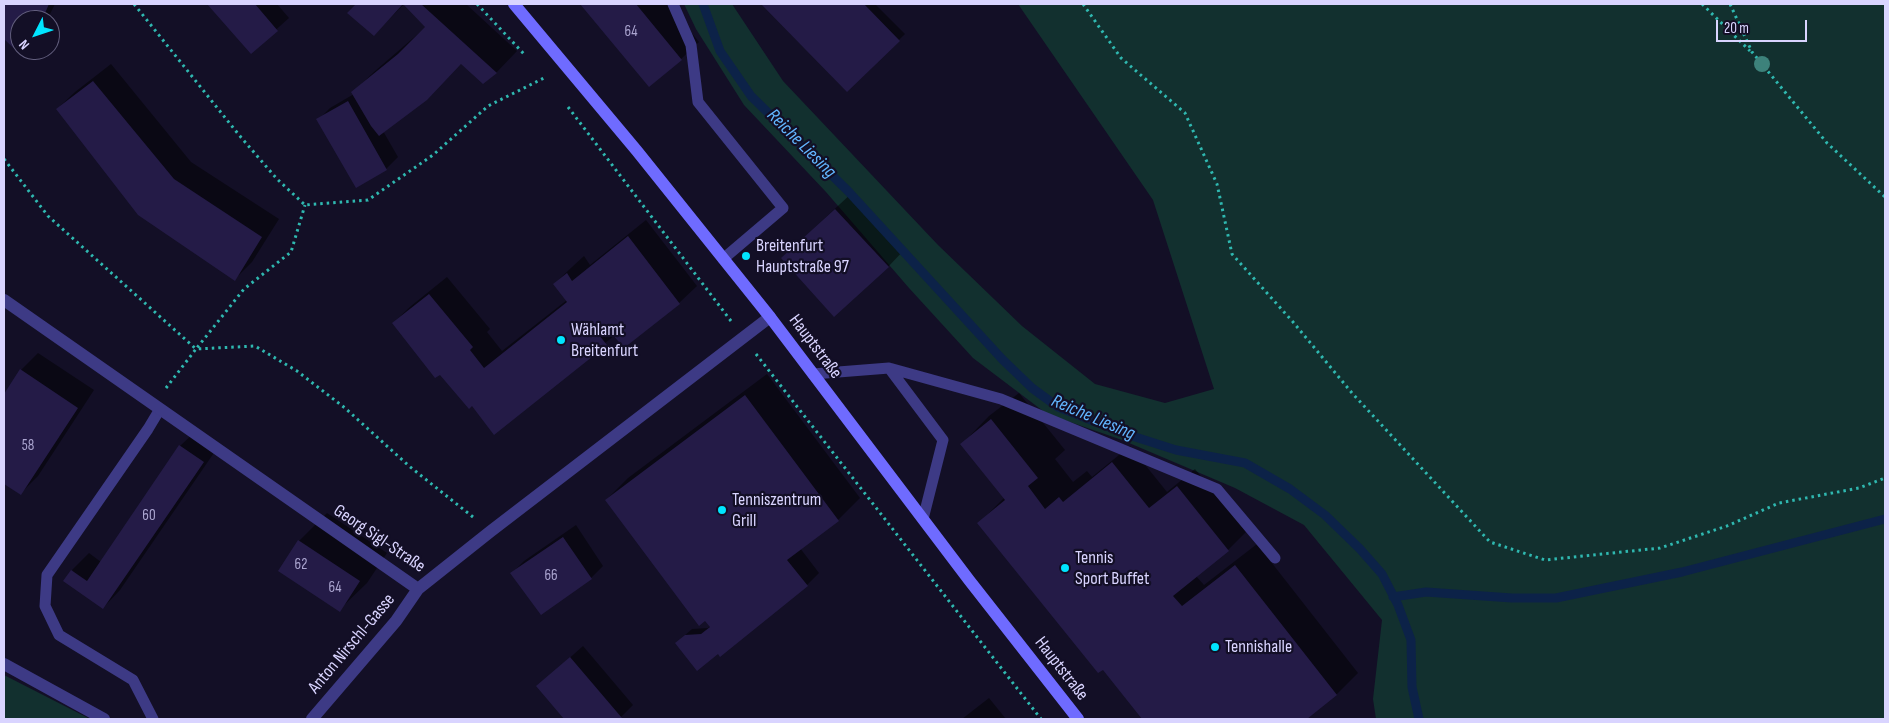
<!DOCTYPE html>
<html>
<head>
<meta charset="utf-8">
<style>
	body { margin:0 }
	#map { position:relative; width:1889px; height:723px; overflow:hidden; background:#130f26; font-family:"Sofia Sans Condensed",sans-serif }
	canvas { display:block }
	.frame { position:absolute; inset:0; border:5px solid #d9d4ff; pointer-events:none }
	.north { position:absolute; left:10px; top:10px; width:50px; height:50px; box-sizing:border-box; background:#130f26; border:1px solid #625e7d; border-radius:50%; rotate:229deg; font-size:14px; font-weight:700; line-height:20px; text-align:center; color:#d9d4ff }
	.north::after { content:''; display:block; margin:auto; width:18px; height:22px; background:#00e5ff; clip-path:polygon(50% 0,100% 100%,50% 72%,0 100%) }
	.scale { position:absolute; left:1716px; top:20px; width:91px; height:22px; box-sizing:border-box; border:2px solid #d9d4ff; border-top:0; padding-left:6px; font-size:15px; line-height:18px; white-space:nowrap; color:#d9d4ff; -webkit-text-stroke:4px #130f26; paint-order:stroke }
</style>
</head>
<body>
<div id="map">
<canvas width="1889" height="723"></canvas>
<div class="frame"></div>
<div class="north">N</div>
<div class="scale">20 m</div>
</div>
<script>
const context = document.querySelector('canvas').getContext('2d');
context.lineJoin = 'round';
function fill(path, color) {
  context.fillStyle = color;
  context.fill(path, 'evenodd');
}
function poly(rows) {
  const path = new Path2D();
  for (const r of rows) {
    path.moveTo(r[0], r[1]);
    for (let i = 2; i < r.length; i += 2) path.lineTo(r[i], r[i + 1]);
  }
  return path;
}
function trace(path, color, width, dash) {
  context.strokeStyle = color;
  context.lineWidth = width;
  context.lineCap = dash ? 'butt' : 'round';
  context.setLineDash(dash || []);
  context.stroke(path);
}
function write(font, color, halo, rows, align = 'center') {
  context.font = font + ' "Sofia Sans Condensed",sans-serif';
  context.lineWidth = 4.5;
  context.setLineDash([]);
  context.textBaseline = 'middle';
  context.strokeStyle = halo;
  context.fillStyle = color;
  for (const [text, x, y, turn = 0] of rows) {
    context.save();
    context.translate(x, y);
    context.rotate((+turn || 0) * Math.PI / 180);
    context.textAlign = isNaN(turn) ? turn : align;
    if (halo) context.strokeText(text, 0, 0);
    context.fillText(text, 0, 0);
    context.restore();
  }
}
fill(poly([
	[684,4,732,4,783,81,938,245,1022,326,1095,384,1165,403,1214,389,1153,200,1018,4,1885,4,1885,719,1376,719,1373,699,1382,620,1304,525,1235,488,1122,440,1047,414,973,358,909,288,826,192,744,105,696,29],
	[4,675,90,719,4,719]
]), '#12302f');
fill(poly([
	[6,4,55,4,47,20,20,20,20,50,30,50,24,56,4,38,4,9],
	[209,4,277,4,289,18,251,52],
	[357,4,404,4,374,35,348,13],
	[405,4,466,4,517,51,496,73,462,63,383,131,398,157,386,169,318,120,330,108,354,94,353,92,375,71,426,27],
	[582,4,668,4,699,42,681,59,649,86],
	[763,4,875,4,905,34,847,91],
	[111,64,191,162,279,219,252,262,235,279,57,109,75,92],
	[853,192,905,249,888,267,800,241],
	[646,220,697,286,679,303,624,346,615,335,495,433,472,405,393,323,411,306,447,277,490,329,487,332,502,351,567,300,554,284,572,267,584,256,590,265],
	[38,353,94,390,38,476,20,494,4,483,4,396,21,370],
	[767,374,860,498,838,520,800,548,819,573,807,585,718,652,676,643,692,629,708,628,711,626,606,500,628,478],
	[1019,393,1065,450,1055,459,1073,482,1087,471,1092,477,1130,446,1167,492,1195,469,1246,532,1228,550,1196,576,1204,585,1257,544,1358,673,1337,694,1305,719,1143,719,1104,670,979,523,1005,497,962,444,989,416],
	[198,429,220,444,120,590,103,608,72,570,89,553,101,562,180,446],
	[327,513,387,553,367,583,339,610,279,570,299,541],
	[576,525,603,566,591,578,512,573,524,561],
	[583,646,633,705,619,719,566,719,538,686],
	[989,698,1006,719,962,719]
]), '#0007');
trace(poly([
	[703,4,720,51,751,96,848,191,1002,359,1032,388,1058,407,1129,435,1176,450,1245,463,1290,489,1325,515,1360,549,1382,574,1398,605,1411,640,1412,687,1419,719],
	[1393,597,1426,592,1512,598,1556,598,1682,572,1885,519]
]), '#0c2248', 9);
fill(poly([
	[5,4,49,4,42,20,20,20,20,50,27,50,24,58,4,39],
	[207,4,255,4,278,31,251,54],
	[356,4,421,4,497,73,483,84,461,64,427,100,379,136,371,126,351,92,398,54,425,27,403,4,374,36,347,13],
	[580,4,636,4,682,60,649,87],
	[761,4,864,4,900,41,847,92],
	[93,81,174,179,262,237,235,281,138,215,56,109],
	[348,101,387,170,356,188,316,119],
	[835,209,889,267,834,317,781,258],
	[628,236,680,304,624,348,607,328,599,335,607,345,494,435,472,406,469,409,440,375,435,378,392,323,429,294,473,347,470,350,484,368,567,302,553,284,567,273,572,281],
	[20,369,78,408,21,495,4,484,4,394],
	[745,395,839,521,787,560,808,586,720,657,718,654,697,671,675,643,685,635,701,634,710,627,705,621,699,626,605,500],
	[991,419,1038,478,1028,486,1045,509,1059,497,1063,502,1112,462,1149,508,1177,486,1229,551,1173,596,1182,606,1235,565,1337,695,1307,719,1142,719,1103,670,1098,673,977,523,1005,500,960,444],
	[179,445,204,462,103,609,63,581,71,570,87,581],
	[563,537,592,579,541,615,510,573],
	[298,540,360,581,340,612,278,571],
	[570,657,622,718,621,719,564,719,536,686]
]), '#241b47');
trace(poly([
	[134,4,239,135,277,179,305,205,368,200,433,155,488,106,546,77],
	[477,4,524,54],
	[1083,4,1121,58,1185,113,1217,184,1232,254,1293,322,1352,393,1490,542,1545,560,1660,548,1727,526,1779,503,1859,488,1885,478],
	[1702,4,1750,51],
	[1730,4,1752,52,1827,143,1885,197],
	[568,107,731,321],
	[4,159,48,216,196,349,244,289,291,252,305,205],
	[756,354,1041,719],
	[166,388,196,349,255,346,297,371,345,408,409,466,473,517]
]), '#2fb8b0', 3, [2.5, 4]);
trace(poly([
	[673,4,691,45,698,102,783,208,723,259],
	[889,368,1001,399,1217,489,1275,558],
	[813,374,889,368,943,440,923,519],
	[153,719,133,680,59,635,45,606,47,575,148,429,160,409]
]), '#3d3a85', 11);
trace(poly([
	[4,300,418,589],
	[4,664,104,719],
	[312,719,396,621,418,589,491,531,770,317]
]), '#3d3a85', 12);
trace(poly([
	[514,4,637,151,770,317,969,580,1078,719]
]), '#6f6bff', 12);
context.fillStyle = '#3d827b';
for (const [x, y] of [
	[1762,64]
]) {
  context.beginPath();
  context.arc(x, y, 8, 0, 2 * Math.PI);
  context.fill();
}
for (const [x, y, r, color] of [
	[746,256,5,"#00e5ff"],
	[561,340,5,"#00e5ff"],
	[722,510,5,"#00e5ff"],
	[1065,568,5,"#00e5ff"],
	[1215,647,5,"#00e5ff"]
]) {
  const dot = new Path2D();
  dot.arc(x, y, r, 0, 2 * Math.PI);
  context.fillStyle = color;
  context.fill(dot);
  trace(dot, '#130f26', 2);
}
write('15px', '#aca6d1', null, [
	["64",631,32],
	["58",28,446],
	["60",149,516],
	["62",301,565],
	["66",551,576],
	["64",335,588]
]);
write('18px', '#d9d4ff', '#130f26', [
	["Breitenfurt",756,246],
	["Hauptstraße 97",756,267],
	["Wählamt",571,330],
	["Breitenfurt",571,351],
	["Tenniszentrum",732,500],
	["Grill",732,521],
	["Tennis",1075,558],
	["Sport Buffet",1075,579],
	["Tennishalle",1225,647]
], 'left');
write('18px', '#d9d4ff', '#130f26', [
	["Hauptstraße",815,347,53],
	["Georg Sigl-Straße",379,539,34],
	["Anton Nirschl-Gasse",352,644,-50],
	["Hauptstraße",1061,669,52]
]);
write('italic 19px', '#62b6ff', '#130f26', [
	["Reiche Liesing",801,144,45],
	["Reiche Liesing",1093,418,23]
]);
</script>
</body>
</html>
